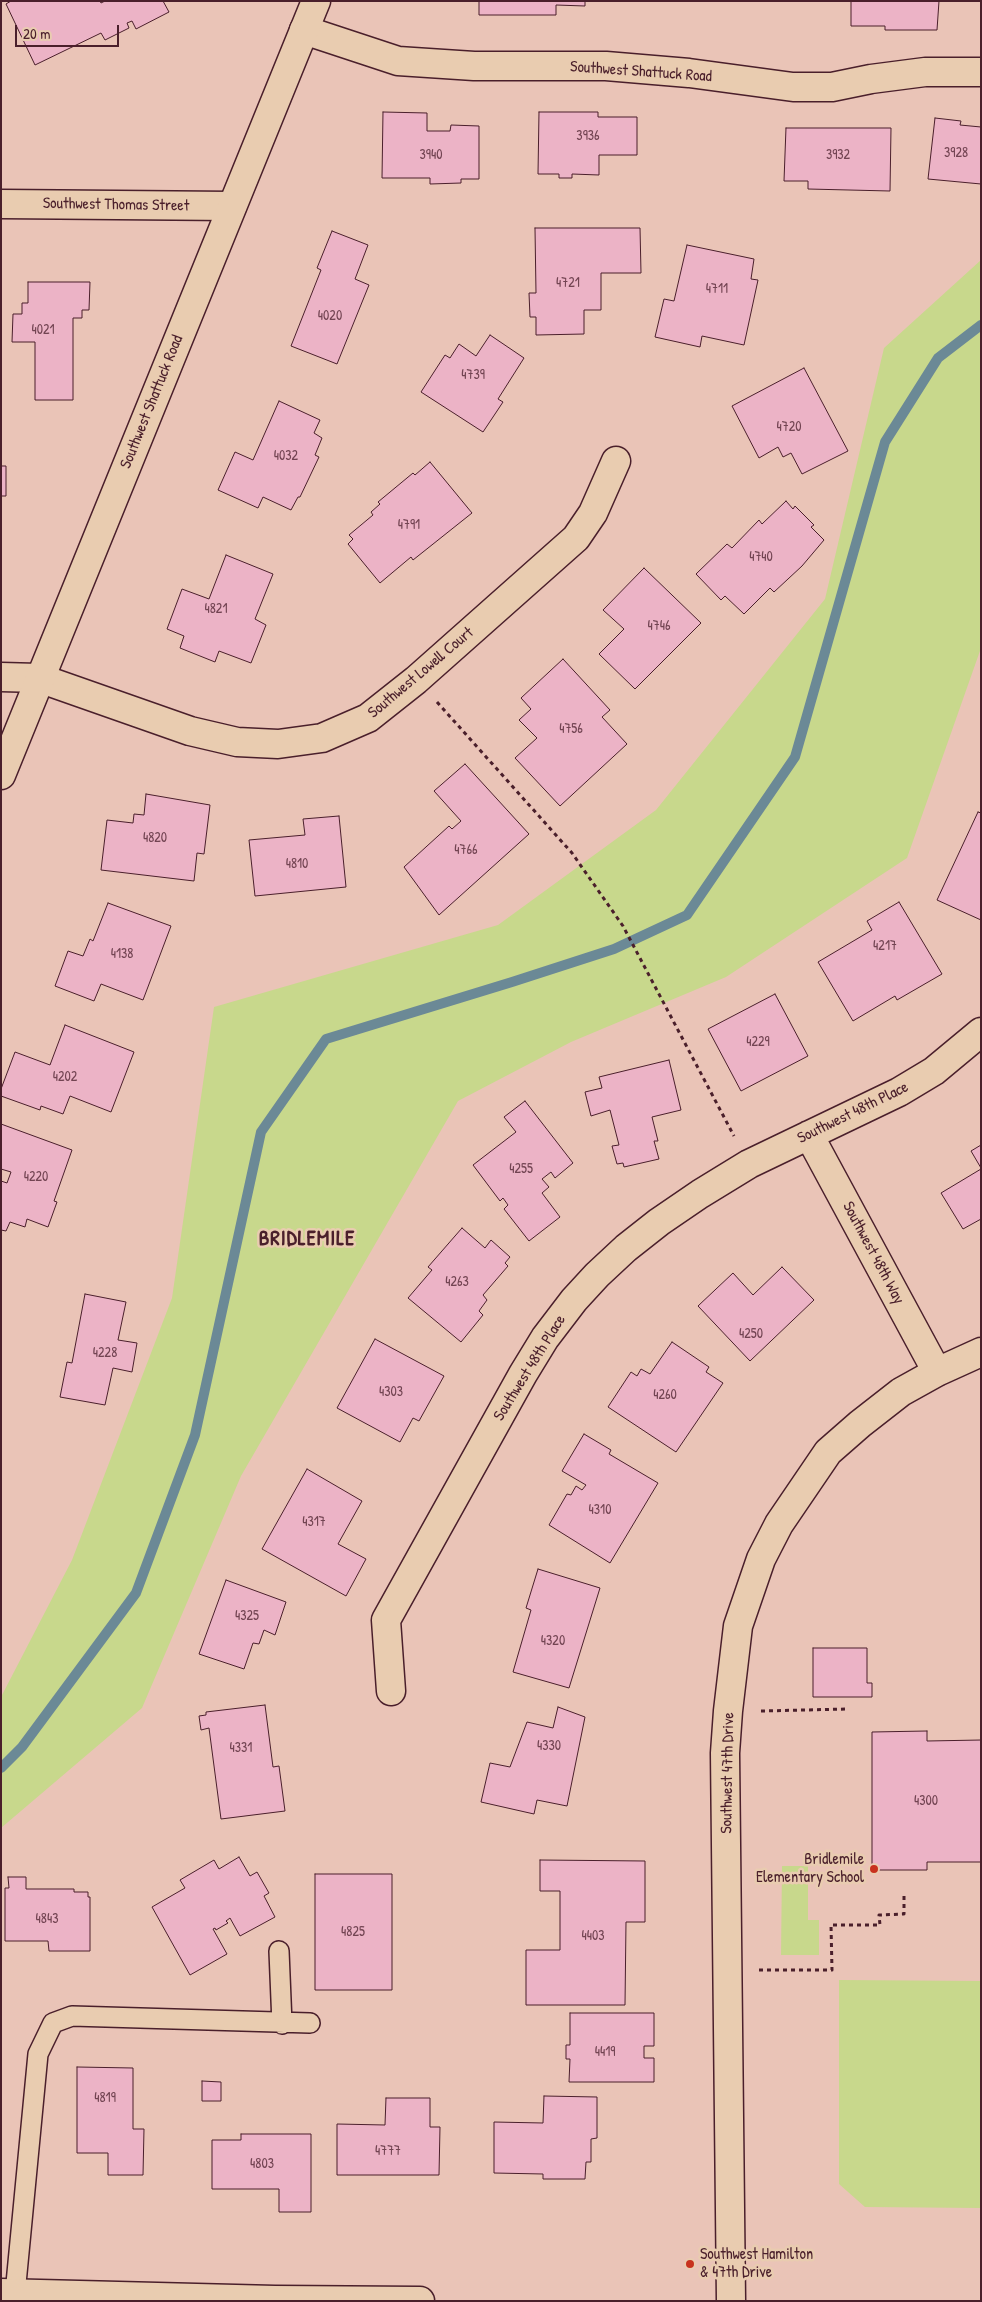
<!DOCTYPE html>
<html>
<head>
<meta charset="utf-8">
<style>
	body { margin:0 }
	#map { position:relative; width:982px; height:2302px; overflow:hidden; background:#eac4b7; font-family:"Patrick Hand",sans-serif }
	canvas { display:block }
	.frame { position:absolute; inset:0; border:2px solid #4a1f2b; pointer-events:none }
	.scale { position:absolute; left:15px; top:25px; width:104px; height:22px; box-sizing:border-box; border:2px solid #4a1f2b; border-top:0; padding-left:6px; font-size:15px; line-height:18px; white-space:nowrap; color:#4a1f2b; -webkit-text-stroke:4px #e9ccb0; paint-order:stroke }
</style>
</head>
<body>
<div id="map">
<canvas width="982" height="2302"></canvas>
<div class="frame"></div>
<div class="scale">20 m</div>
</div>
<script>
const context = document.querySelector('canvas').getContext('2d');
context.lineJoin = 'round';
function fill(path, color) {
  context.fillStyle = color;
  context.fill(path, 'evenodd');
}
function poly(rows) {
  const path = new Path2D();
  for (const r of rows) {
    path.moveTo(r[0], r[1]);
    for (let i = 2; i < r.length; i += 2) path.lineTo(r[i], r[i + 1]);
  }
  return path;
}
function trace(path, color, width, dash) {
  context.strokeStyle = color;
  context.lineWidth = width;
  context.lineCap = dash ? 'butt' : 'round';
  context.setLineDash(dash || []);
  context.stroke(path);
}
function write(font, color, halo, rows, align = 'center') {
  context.font = font + ' "Patrick Hand",sans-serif';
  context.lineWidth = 5;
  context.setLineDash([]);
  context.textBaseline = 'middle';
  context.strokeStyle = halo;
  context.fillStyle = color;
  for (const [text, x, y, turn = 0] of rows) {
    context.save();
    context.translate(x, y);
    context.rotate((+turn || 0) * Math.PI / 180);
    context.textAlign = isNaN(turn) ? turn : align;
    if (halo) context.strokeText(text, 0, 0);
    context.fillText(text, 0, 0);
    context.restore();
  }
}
fill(poly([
	[981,260,981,648,907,858,726,977,571,1042,458,1101,241,1476,142,1708,1,1828,1,1697,72,1560,172,1298,214,1007,498,925,656,810,825,599,884,348],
	[782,1866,808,1866,808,1920,819,1920,819,1955,781,1955],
	[839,1980,981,1981,981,2208,865,2207,839,2184]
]), '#c8d88c');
trace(poly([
	[1,1768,22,1747,136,1593,195,1435,261,1132,326,1039,512,982,614,949,687,915,795,757,885,442,938,358,981,325]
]), '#6b8996', 10);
const building = poly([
	[11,1,100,1,101,3,105,1,163,1,169,12,136,29,132,21,127,23,129,28,105,40,101,33,35,65,6,4,11,1],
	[479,1,585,1,585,6,556,5,556,15,479,15,479,1],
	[851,1,939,1,937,30,885,30,885,26,851,26,851,1],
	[383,112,427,113,427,131,450,131,451,125,479,126,479,179,461,179,461,183,430,184,430,178,382,178,383,112],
	[539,112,598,112,598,117,637,117,637,155,599,155,599,175,572,174,572,178,559,178,559,174,538,174,539,112],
	[935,118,961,121,960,125,981,127,981,184,928,179,935,118],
	[786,128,891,128,890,191,808,189,808,181,784,181,786,128],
	[535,228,640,228,641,273,601,273,601,310,584,310,584,334,536,335,536,317,530,317,529,293,536,293,535,228],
	[332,231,368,245,355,279,369,285,337,364,291,346,321,270,317,268,332,231],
	[687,245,754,259,751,279,758,280,744,345,702,336,700,347,655,337,664,299,674,301,687,245],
	[28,282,90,282,89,310,82,310,82,318,73,318,73,400,35,400,35,342,12,342,13,314,22,314,22,303,28,303,28,282],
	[490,335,524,358,498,399,503,402,483,432,421,392,445,355,450,358,459,344,476,356,490,335],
	[804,368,848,451,802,474,791,453,783,457,778,447,759,458,732,406,804,368],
	[279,401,320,420,314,433,322,438,315,455,319,457,300,497,298,497,291,510,263,497,258,508,218,490,235,452,253,460,279,401],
	[430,462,472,513,413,560,411,557,380,583,348,544,353,539,349,535,373,515,371,512,380,504,378,502,413,473,415,475,430,462],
	[1,466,6,466,6,496,1,496,1,466],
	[786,501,793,509,795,506,814,525,811,527,824,540,802,566,774,592,770,588,744,614,725,596,721,600,696,574,727,544,732,548,759,520,762,524,786,501],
	[226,555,273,574,255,619,266,625,251,663,219,651,215,662,180,648,184,636,167,629,182,589,209,599,226,555],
	[644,568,701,623,635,689,599,654,624,629,603,610,644,568],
	[563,659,610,710,602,717,627,744,560,806,515,758,537,738,519,720,531,709,521,698,563,659],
	[465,764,529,834,439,915,404,867,449,826,452,829,461,821,434,791,465,764],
	[146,794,210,805,204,854,197,853,194,881,101,870,107,820,133,823,134,814,144,815,146,794],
	[978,812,981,813,981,920,937,900,978,812],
	[339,816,346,887,255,896,249,840,305,835,303,819,339,816],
	[899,902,942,974,897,1000,895,996,853,1021,818,962,872,930,867,921,899,902],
	[108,903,171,926,143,1000,101,984,94,1001,55,986,68,951,83,956,90,939,93,941,108,903],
	[775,994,808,1056,741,1091,708,1029,775,994],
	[65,1025,134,1052,111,1112,70,1096,63,1114,41,1106,40,1110,1,1096,1,1089,15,1052,50,1065,65,1025],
	[669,1060,681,1110,652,1117,658,1141,654,1141,659,1159,624,1167,623,1163,617,1164,612,1146,619,1145,610,1110,591,1116,585,1092,602,1088,599,1077,669,1060],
	[525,1101,573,1163,555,1178,551,1172,542,1179,549,1187,542,1193,560,1217,529,1241,504,1209,508,1205,503,1198,500,1201,473,1165,516,1132,504,1117,525,1101],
	[1,1124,72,1150,54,1201,57,1202,48,1227,27,1219,25,1227,10,1222,6,1231,1,1230,1,1181,7,1183,11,1172,1,1169,1,1124],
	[981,1145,981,1168,971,1151,981,1145],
	[981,1169,981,1219,963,1229,941,1193,981,1169],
	[462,1228,485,1248,491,1240,510,1257,505,1263,508,1266,483,1295,487,1300,479,1311,483,1315,461,1342,408,1298,432,1270,428,1267,462,1228],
	[782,1267,814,1300,750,1361,698,1306,733,1273,753,1295,782,1267],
	[85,1294,126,1302,118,1340,137,1343,132,1372,113,1368,105,1405,60,1397,67,1362,72,1363,85,1294],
	[375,1339,444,1376,419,1421,413,1418,400,1442,337,1408,375,1339],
	[672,1342,709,1367,706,1372,723,1383,676,1452,608,1407,631,1372,637,1376,641,1369,650,1374,672,1342],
	[584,1434,611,1450,609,1454,658,1483,610,1563,549,1525,567,1494,571,1495,576,1486,582,1490,586,1485,562,1471,584,1434],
	[307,1469,362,1501,338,1544,366,1559,346,1596,262,1549,307,1469],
	[538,1569,600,1588,569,1688,513,1672,531,1610,526,1608,538,1569],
	[226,1580,286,1602,275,1635,264,1630,259,1644,253,1643,244,1669,199,1654,226,1580],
	[813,1648,867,1648,867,1683,872,1683,872,1697,813,1697,813,1648],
	[265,1705,273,1767,279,1766,285,1811,221,1819,209,1728,201,1730,199,1716,206,1715,206,1712,265,1705],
	[558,1707,585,1717,567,1806,537,1800,534,1814,481,1802,490,1763,510,1767,527,1722,553,1728,558,1707],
	[927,1731,927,1741,981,1740,981,1862,927,1862,927,1870,872,1870,872,1732,927,1731],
	[239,1857,250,1876,257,1872,269,1893,264,1896,275,1917,240,1936,230,1918,226,1921,228,1923,216,1930,215,1928,213,1929,227,1954,190,1975,152,1907,185,1888,180,1880,214,1860,219,1869,239,1857],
	[540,1860,645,1861,645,1922,626,1922,625,2005,526,2005,526,1950,560,1950,560,1891,540,1891,540,1860],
	[315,1874,392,1874,392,1990,315,1990,315,1874],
	[8,1877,26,1877,26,1889,74,1889,74,1892,88,1892,88,1897,90,1897,90,1951,49,1951,48,1941,5,1941,5,1888,9,1888,8,1877],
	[570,2013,654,2013,654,2046,644,2046,644,2058,654,2058,654,2082,569,2082,570,2059,566,2059,566,2045,570,2045,570,2013],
	[77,2067,133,2068,133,2129,144,2129,143,2175,108,2175,108,2153,77,2153,77,2067],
	[202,2081,221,2082,221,2101,202,2101,202,2081],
	[544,2096,597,2097,597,2138,591,2139,591,2162,586,2162,585,2179,543,2179,543,2174,494,2173,494,2122,543,2123,544,2096],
	[386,2098,430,2098,430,2127,440,2127,439,2175,337,2175,337,2124,385,2125,386,2098],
	[241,2134,311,2134,311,2212,279,2212,279,2189,212,2189,212,2140,241,2140,241,2134]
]);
fill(building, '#ecb3c6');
trace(building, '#4a1f2b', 1);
const lane = poly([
	[279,1951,282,2024],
	[15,2294,38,2054,53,2023,72,2016,310,2023]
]);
const street = poly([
	[304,30,398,61,474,66,606,66,689,73,793,87,832,87,871,79,925,72,981,72],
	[1,204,232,206],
	[1,677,39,678,190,731,237,742,278,744,322,738,368,718,416,680,576,538,593,513,616,461],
	[809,1135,937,1372],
	[391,1691,386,1620,523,1374,545,1338,574,1300,597,1275,626,1248,659,1222,700,1194,749,1164,899,1092,934,1071,981,1032],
	[731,2301,725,1753,728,1711,738,1626,761,1559,779,1524,828,1452,860,1424,901,1392,937,1372,981,1352]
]);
const secondary = poly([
	[1,775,316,1],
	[1,2293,275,2300,420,2301]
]);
trace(lane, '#4a1f2b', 22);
trace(street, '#4a1f2b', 31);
trace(secondary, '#4a1f2b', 31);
trace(poly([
	[437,702,572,853,623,926,734,1136],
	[761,1711,848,1709],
	[759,1970,832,1970,831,1925,880,1925,879,1915,904,1914,904,1893]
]), '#4a1f2b', 3, [4, 4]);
trace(lane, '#e9ccb0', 19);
trace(street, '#e9ccb0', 28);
trace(secondary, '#e9ccb0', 28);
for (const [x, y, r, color] of [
	[874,1869,5,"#c8321e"],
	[690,2264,5,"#c8321e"]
]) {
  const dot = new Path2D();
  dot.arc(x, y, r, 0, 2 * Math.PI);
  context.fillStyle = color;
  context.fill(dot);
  trace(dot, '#e9ccb0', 2);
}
write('14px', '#724452', null, [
	["3936",588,136],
	["3928",956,153],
	["3940",431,155],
	["3932",838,155],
	["4721",568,283],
	["4711",717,289],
	["4020",330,316],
	["4021",43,330],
	["4739",473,375],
	["4720",789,427],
	["4032",286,456],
	["4791",409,525],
	["4740",761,557],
	["4821",216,609],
	["4746",659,626],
	["4756",571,729],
	["4820",155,838],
	["4766",466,850],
	["4810",297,864],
	["4217",885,946],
	["4138",122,954],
	["4229",758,1042],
	["4202",65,1077],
	["4255",521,1169],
	["4220",36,1177],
	["4263",457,1282],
	["4250",751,1334],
	["4228",105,1353],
	["4303",391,1392],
	["4260",665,1395],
	["4310",600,1510],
	["4317",314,1522],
	["4325",247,1616],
	["4320",553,1641],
	["4330",549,1746],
	["4331",241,1748],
	["4300",926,1801],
	["4843",47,1919],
	["4825",353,1932],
	["4403",593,1936],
	["4419",605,2052],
	["4819",105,2098],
	["4777",388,2151],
	["4803",262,2164]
]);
write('16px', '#4a1f2b', '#e9ccb0', [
	["Southwest Shattuck Road",641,72,4],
	["Southwest Thomas Street",116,205,1],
	["Southwest Shattuck Road",152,402,-68],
	["Southwest Lowell Court",421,673,-40],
	["Southwest 48th Place",853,1113,-26],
	["Southwest 48th Way",873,1253,62],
	["Southwest 48th Place",530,1368,-58],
	["Southwest 47th Drive",728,1773,-89]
]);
write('16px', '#4a1f2b', '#e9ccb0', [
	["Bridlemile",864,1860],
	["Elementary School",864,1878],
	["Southwest Hamilton",700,2255,"left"],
	["& 47th Drive",700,2273,"left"]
], 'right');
context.letterSpacing = '1px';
write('bold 21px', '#4a1f2b', '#e9ccb0', [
	["BRIDLEMILE",307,1239]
]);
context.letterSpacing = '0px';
</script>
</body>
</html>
